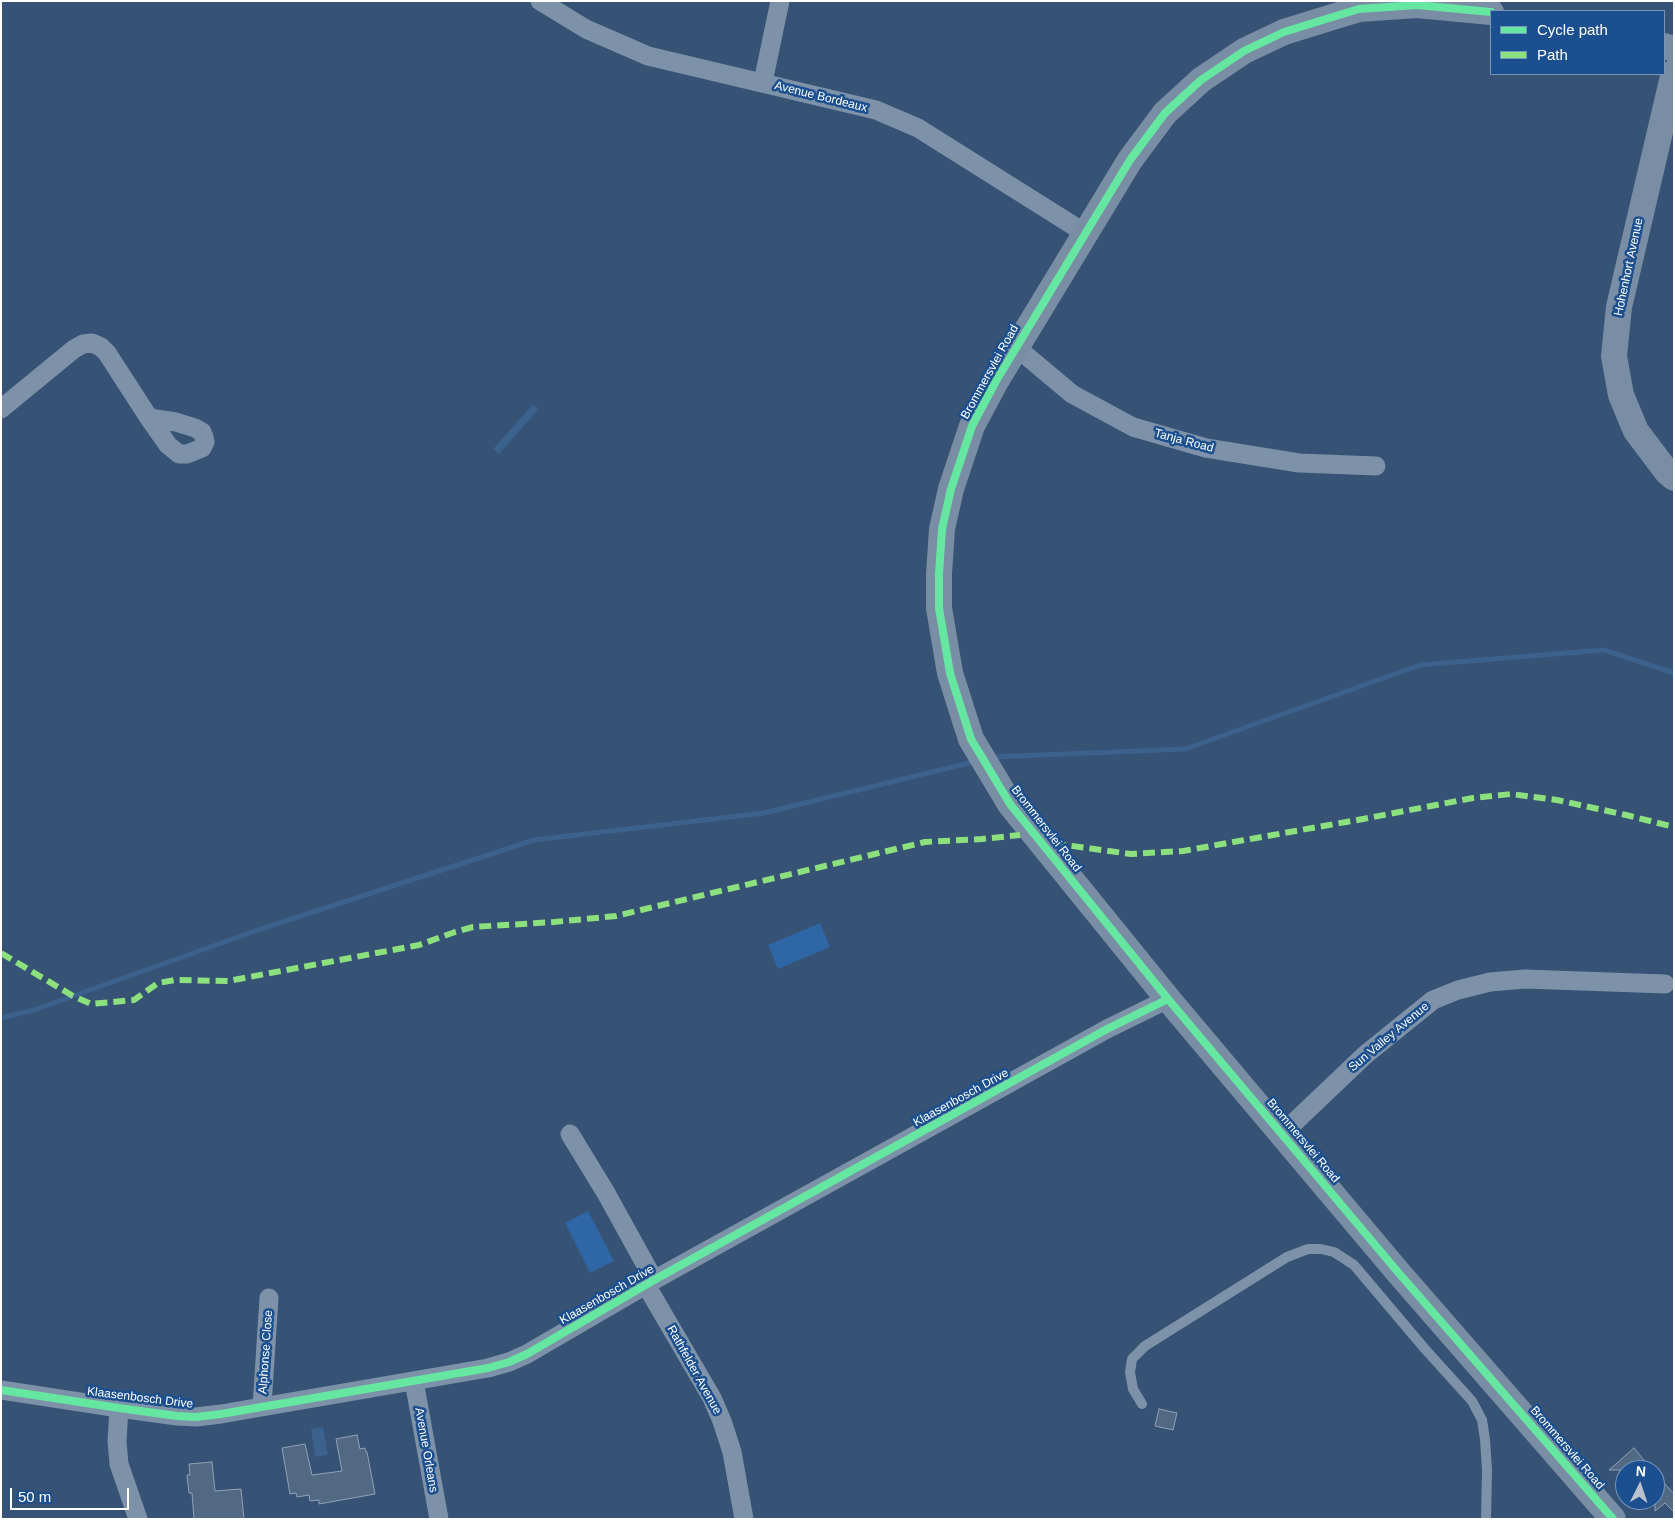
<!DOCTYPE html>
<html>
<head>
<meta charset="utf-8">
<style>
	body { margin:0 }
	#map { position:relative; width:1675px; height:1520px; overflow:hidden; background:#365274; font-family:Helvetica,sans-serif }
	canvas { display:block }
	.frame { position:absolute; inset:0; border:2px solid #fff; pointer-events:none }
	.legend { position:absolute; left:1490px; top:10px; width:175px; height:65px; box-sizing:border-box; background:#1b4f8f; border:1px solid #7695bc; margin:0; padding:6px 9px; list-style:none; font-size:15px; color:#fff }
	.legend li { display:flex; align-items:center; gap:10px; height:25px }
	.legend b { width:25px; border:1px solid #7695bc }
	.north { position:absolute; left:1615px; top:1460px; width:50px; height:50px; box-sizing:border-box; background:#1b4f8f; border:1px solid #7695bc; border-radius:50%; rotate:4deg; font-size:14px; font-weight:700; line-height:20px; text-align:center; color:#fff }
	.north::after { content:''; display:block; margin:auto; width:18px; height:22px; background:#b9c2ce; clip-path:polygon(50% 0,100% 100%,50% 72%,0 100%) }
	.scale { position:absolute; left:10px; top:1488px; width:119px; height:22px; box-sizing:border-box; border:2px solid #fff; border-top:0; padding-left:6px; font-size:15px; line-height:18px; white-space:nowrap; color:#fff; -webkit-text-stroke:4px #1b4f8f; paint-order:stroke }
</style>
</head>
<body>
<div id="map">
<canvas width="1675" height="1520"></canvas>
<div class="frame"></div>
<ul class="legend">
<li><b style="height:6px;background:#66e7a1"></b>Cycle path</li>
<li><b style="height:6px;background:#8de07e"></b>Path</li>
</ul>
<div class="north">N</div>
<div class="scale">50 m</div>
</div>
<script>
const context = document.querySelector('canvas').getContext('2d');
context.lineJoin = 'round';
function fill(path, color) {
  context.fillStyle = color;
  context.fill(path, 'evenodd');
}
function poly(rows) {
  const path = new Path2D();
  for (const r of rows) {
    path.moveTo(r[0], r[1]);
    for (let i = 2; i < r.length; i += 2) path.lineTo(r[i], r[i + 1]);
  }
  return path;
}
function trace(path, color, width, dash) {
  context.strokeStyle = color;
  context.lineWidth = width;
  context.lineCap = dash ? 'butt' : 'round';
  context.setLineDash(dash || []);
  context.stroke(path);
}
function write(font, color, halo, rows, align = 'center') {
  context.font = font + ' Helvetica,sans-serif';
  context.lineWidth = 5;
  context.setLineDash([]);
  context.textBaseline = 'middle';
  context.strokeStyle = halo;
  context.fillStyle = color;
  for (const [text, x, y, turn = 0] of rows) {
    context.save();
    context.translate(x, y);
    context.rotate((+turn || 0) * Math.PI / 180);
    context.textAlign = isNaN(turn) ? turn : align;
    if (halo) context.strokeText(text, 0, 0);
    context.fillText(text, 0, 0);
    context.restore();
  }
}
fill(poly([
	[820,923,830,947,778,969,768,945],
	[588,1211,614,1261,590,1273,565,1223]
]), '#2f66a5');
fill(poly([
	[533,404,539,409,499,454,493,449],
	[323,1427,328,1455,315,1457,311,1429]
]), '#3b618d');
trace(poly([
	[992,757,1185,749,1420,665,1604,650,1674,673],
	[1,1018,34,1010,258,930,534,840,764,813,973,762]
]), '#3b618d', 5);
const building = poly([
	[1159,1409,1177,1413,1173,1430,1155,1426,1159,1409],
	[357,1435,360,1449,365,1448,366,1452,367,1452,375,1494,319,1504,319,1500,310,1501,309,1495,297,1497,296,1493,290,1494,282,1448,305,1444,312,1475,342,1471,336,1439,357,1435],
	[1634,1448,1652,1470,1609,1470,1634,1448],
	[212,1462,215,1491,241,1489,244,1519,194,1519,192,1493,189,1493,187,1475,190,1475,189,1464,212,1462],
	[1655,1473,1674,1494,1674,1512,1665,1503,1655,1511,1655,1473]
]);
fill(building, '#526984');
trace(building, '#92a2b6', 1);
trace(poly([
	[1142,1404,1133,1389,1130,1372,1132,1359,1145,1346,1287,1257,1308,1249,1321,1249,1334,1252,1354,1265,1425,1349,1472,1401,1482,1420,1485,1439,1487,1470,1486,1519]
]), '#7d92a8', 10);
trace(poly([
	[540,1,586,29,648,56,876,110,918,128,1085,233],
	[763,82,780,1],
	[1016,347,1072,394,1133,427,1206,448,1299,463,1376,466],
	[1,409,74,349,83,344,92,343,101,347,107,353,149,418,168,445,179,454,187,454,202,448,205,442,204,437,202,432,195,428,176,422,149,418],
	[570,1134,606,1193,654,1280],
	[1282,1134,1365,1055,1433,1000,1458,990,1490,982,1525,979,1665,984],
	[646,1285,712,1398,722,1421,732,1452,744,1519],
	[414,1381,439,1519],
	[1,1390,119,1408,177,1416,196,1417,221,1414,488,1368,509,1362,527,1354,654,1280,1107,1029,1168,999],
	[262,1406,269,1298],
	[119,1408,117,1441,119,1464,138,1519]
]), '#7d92a8', 19);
trace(poly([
	[1491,12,1417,5,1359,9,1326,19,1284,32,1244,51,1201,80,1165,113,1130,160,996,381,972,426,951,489,942,529,939,574,939,608,950,673,971,739,1010,804,1168,999,1397,1271,1613,1519],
	[1664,46,1674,49],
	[1674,72,1619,307,1614,356,1621,395,1636,431,1667,472,1674,478]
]), '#798da4', 26);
trace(poly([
	[1054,842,1065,845,1131,854,1183,851,1363,819,1473,798,1511,794,1557,800,1626,815,1674,827],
	[1,953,73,996,91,1004,134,1000,158,983,175,980,228,981,419,945,455,932,473,927,554,922,616,916,925,842,982,839,1020,835]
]), '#8de07e', 6, [12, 6]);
trace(poly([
	[1491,12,1417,5,1359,9,1326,19,1284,32,1244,51,1201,80,1165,113,1130,160,996,381,972,426,951,489,942,529,939,574,939,608,950,673,971,739,1010,804,1168,999,1397,1271,1613,1519],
	[1,1390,119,1408,177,1416,196,1417,221,1414,488,1368,509,1362,527,1354,654,1280,1107,1029,1168,999]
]), '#66e7a1', 8);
write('12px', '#fff', '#1b4f8f', [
	["Avenue Bordeaux",821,97,14],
	["Hohenhort Avenue",1629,267,-78],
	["Brommersvlei Road",990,372,-61],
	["Tanja Road",1184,441,15],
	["Brommersvlei Road",1046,829,52],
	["Sun Valley Avenue",1389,1037,-40],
	["Klaasenbosch Drive",961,1098,-29],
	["Brommersvlei Road",1303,1141,50],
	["Klaasenbosch Drive",607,1295,-30],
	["Alphonse Close",266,1352,-86],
	["Rathfelder Avenue",694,1370,61],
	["Klaasenbosch Drive",140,1398,7],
	["Brommersvlei Road",1567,1448,49],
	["Avenue Orleans",426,1450,80]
]);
</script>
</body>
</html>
